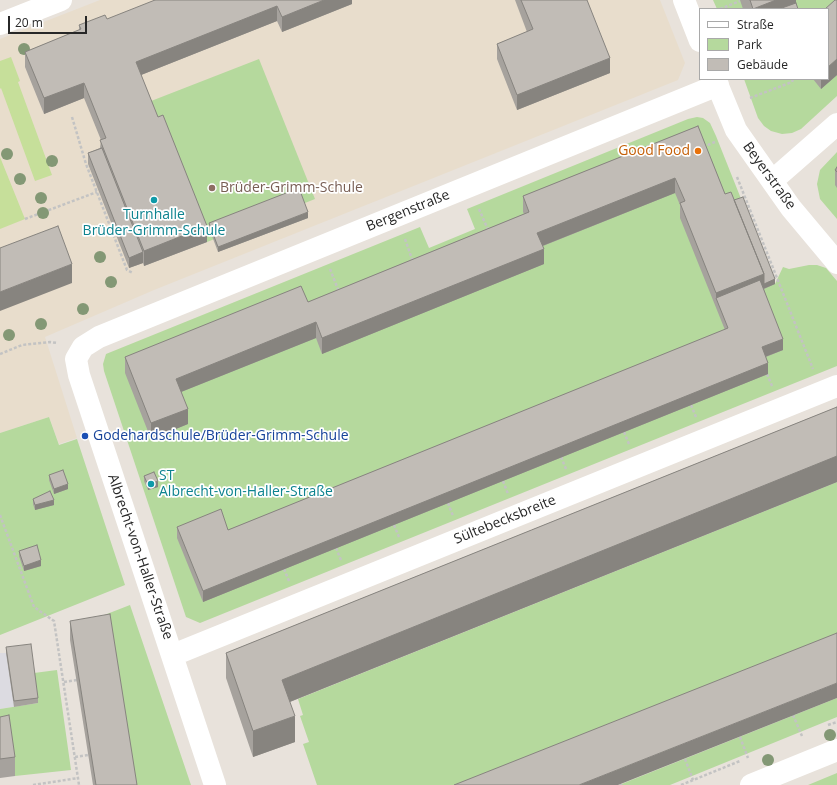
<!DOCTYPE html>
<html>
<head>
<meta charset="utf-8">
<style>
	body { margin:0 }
	#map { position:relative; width:837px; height:785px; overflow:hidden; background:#e8e2db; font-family:"Open Sans",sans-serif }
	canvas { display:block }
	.legend { position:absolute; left:699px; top:8px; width:130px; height:72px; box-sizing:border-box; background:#fff; border:1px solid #a9a9a9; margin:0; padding:5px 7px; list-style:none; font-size:12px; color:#272727 }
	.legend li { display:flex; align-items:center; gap:8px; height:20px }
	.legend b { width:20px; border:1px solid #a9a9a9 }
	.scale { position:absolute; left:8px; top:16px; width:79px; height:18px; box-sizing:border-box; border:2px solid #272727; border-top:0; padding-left:5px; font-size:12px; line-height:14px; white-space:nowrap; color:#272727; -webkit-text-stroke:3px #fff; paint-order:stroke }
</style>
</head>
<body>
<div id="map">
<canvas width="837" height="785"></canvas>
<ul class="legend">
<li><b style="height:5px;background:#fff"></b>Straße</li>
<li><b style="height:11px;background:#b5d99d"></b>Park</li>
<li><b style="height:11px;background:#c1bcb6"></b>Gebäude</li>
</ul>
<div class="scale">20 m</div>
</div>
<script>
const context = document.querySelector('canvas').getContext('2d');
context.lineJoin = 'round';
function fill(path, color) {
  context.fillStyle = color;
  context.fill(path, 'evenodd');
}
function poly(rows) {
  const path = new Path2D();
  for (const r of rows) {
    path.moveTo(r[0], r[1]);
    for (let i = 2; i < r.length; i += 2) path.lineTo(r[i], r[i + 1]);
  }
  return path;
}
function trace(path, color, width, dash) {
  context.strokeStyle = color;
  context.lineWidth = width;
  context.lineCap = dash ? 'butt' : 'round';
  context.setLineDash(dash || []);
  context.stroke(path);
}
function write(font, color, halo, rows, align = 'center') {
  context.font = font + ' "Open Sans",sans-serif';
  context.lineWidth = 3.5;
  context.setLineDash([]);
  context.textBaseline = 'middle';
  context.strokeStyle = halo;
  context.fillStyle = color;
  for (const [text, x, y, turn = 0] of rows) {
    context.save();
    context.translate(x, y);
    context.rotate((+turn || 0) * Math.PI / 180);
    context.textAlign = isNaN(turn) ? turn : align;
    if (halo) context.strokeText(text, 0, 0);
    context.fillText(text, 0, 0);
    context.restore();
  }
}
fill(poly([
	[0,653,6,653,38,703,0,709]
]), '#dcdbe1');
fill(poly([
	[100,0,660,0,685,63,678,80,154,290,45,337,77,438,59,444,49,417,0,433,0,39]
]), '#e8ddcc');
fill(poly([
	[713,0,837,0,837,96,801,129,792,133,782,134,771,131,764,126,758,118,744,79,828,79,828,9,717,9],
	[259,59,315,199,207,242,163,131,146,103],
	[697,117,703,118,710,123,716,136,775,284,783,267,789,269,809,265,817,265,826,268,837,281,837,366,200,623,186,617,104,371,103,364,106,354,420,227,429,248,475,229,467,209,688,119],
	[837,152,837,219,820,199,817,184,820,170],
	[49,417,59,445,77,439,125,585,0,635,0,433],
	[837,482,837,648,493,785,317,785,303,744,309,742,300,716,303,715,298,699],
	[130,605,191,785,134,785,71,628],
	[57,670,71,770,15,776,9,735,0,736,0,709,38,703,34,673],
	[837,698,837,717,670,785,619,785],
	[837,773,837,785,808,785]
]), '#b5d99d');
fill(poly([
	[11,57,20,81,18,82,52,175,35,181,1,88,0,89,0,61],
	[0,157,25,219,0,229]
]), '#c6df9a');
trace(poly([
	[720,9,740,1],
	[750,98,792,82,793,79],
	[72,117,86,164,127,270,133,273],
	[703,147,715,142],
	[737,177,813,369],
	[479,209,489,232],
	[25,219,97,192],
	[405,239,413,262],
	[330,269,339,292],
	[0,354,22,345,50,342,57,343],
	[767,374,772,386],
	[691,405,696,417],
	[624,432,629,444],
	[561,457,566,469],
	[503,481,508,494],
	[448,503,453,516],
	[0,515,34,607,54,621,79,785],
	[394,525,399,537],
	[336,548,341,560],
	[284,569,289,581],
	[64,682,77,680],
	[793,715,802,736],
	[828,725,837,722],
	[740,737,748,758],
	[75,757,88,755],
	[685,759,693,780],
	[621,784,621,785],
	[33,785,78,778],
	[681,785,740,761]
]), '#c3c3c3', 2.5, [3, 2]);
trace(poly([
	[684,0,700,41],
	[715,79,736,130,791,208,837,263],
	[772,181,837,124],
	[173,655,837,386],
	[215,785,79,375,76,359,83,347,99,337,718,85],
	[751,785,837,750]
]), '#fff', 22);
trace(poly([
	[0,24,61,0]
]), '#fff', 22);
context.fillStyle = '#839875';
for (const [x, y] of [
	[24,49],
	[7,154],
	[52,161],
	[20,179],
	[41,198],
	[43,213],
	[100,257],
	[111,282],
	[83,309],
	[41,324],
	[9,335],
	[830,735],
	[768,760]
]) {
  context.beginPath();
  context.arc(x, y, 6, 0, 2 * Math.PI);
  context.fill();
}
fill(poly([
	[352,0,352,4,282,32,277,21,141,75,207,242,144,266,143,263,129,268,88,164,88,153,100,148,101,140,84,98,44,114,25,67,25,52,79,30,79,25,107,19],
	[515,0,587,0,610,73,517,110,497,59,497,44,527,32],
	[740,0,796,0,796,3,798,9,743,9],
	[837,0,837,75,821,89,813,79,828,79],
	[698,126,725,194,734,200,775,284,764,289,783,350,766,357,768,374,203,602,177,538,177,527,228,530,725,330,680,218,680,205,675,193,543,246,544,264,322,354,316,338,181,392,188,424,151,439,125,373,125,357,308,302,524,214,523,212,523,196],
	[837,167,837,188,835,185,835,170],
	[308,218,218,252,209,228,209,223],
	[837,407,837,482,290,702,295,742,253,757,226,678,226,653],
	[49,475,68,489,54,494,49,480],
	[144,476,158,487,148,490,144,481],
	[33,499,54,505,35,510,33,504],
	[19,551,41,566,24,571,19,556],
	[70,621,137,785,93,785,70,640],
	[6,647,38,698,38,703,14,707,6,653],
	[0,717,15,757,15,776,0,778]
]), '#a6a29d');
fill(poly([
	[324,0,352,0,352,4,282,32,282,17],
	[776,0,796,0,796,9,753,9],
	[277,6,277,21,136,77,136,62],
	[610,58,610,73,517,110,517,95],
	[837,59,837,75,821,89,821,79,828,79,828,67],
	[84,83,84,98,44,114,44,98],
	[675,178,675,193,537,248,537,233],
	[308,212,308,218,218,252,218,247],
	[207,226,207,242,144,266,144,251],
	[544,249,544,264,322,354,322,338],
	[143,252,143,263,129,268,129,258],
	[72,264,72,283,0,311,0,292],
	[764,274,775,279,775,284,720,307,716,298,716,308,716,293],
	[316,322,316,338,176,394,176,379],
	[783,339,783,350,762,358,762,347],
	[768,363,768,374,203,602,203,591],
	[188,409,188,424,151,439,151,423],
	[837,456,837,482,282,705,282,680],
	[158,481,158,487,148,490,148,485],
	[68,484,68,489,54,494,54,489],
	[54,500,54,505,35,510,35,505],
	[41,560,41,566,24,571,24,566],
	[837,683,837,698,618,785,579,785],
	[295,716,295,742,253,757,253,731]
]), '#87847f');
const building = poly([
	[155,0,324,0,282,17,277,6,136,62,158,117,163,115,207,226,144,251,100,140,106,138,84,83,44,98,25,52,81,29,79,25,105,15,107,19,155,0],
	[521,0,587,0,610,58,517,95,497,44,533,29,521,0],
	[750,0,776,0,753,9,750,0],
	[835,0,837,0,837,59,828,67,828,9,825,9,835,0],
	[796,3,798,9,779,9,796,3],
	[698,126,725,194,731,192,764,274,716,293,680,203,685,201,675,178,537,233,544,249,322,338,316,322,176,379,188,409,151,423,125,357,301,286,308,302,529,212,523,196,698,126],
	[102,148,143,252,129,258,88,153,102,148],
	[837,167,837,172,835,170,837,167],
	[299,188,308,212,218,247,209,223,299,188],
	[743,197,775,279,764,284,764,274,734,200,743,197],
	[58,226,72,264,0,292,0,248,58,226],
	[760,280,783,339,762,347,768,363,203,591,177,527,221,509,228,530,728,328,716,298,760,280],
	[837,407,837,456,282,680,295,716,253,731,226,653,837,407],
	[63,470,68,484,54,489,49,475,63,470],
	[154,472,158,481,148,485,144,476,154,472],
	[50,491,54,500,35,505,33,499,50,491],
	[37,545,41,560,24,566,19,551,37,545],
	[110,614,137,785,96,785,70,621,110,614],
	[837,633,837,683,579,785,454,785,837,633],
	[31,644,38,698,14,701,6,647,31,644],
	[9,715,15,757,0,759,0,717,9,715]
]);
fill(building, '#c1bcb6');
trace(building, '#87847f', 1);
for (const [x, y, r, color] of [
	[698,151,4,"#e8710a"],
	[212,188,4,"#8d6e63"],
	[154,200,4,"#0f9aa8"],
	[85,436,4,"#1a4fb4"],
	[151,484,4,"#0f9aa8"]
]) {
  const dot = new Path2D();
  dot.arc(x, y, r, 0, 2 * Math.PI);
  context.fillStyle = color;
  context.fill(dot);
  trace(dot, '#fff', 1.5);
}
write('14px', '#c56008', '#fff', [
	["Good Food",690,151]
], 'right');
write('14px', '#272727', '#fff', [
	["Beyerstraße",769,176,54],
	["Bergenstraße",408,211,-22],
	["Sültebecksbreite",505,520,-22],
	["Albrecht-von-Haller-Straße",140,557,71]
]);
write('14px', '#785e54', '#fff', [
	["Brüder-Grimm-Schule",220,188]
], 'left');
write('14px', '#0d838f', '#fff', [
	["Turnhalle",154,215],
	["Brüder-Grimm-Schule",154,231],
	["ST",159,476,"left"],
	["Albrecht-von-Haller-Straße",159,492,"left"]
]);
write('14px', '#164399', '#fff', [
	["Godehardschule/Brüder-Grimm-Schule",93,436]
], 'left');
</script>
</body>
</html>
